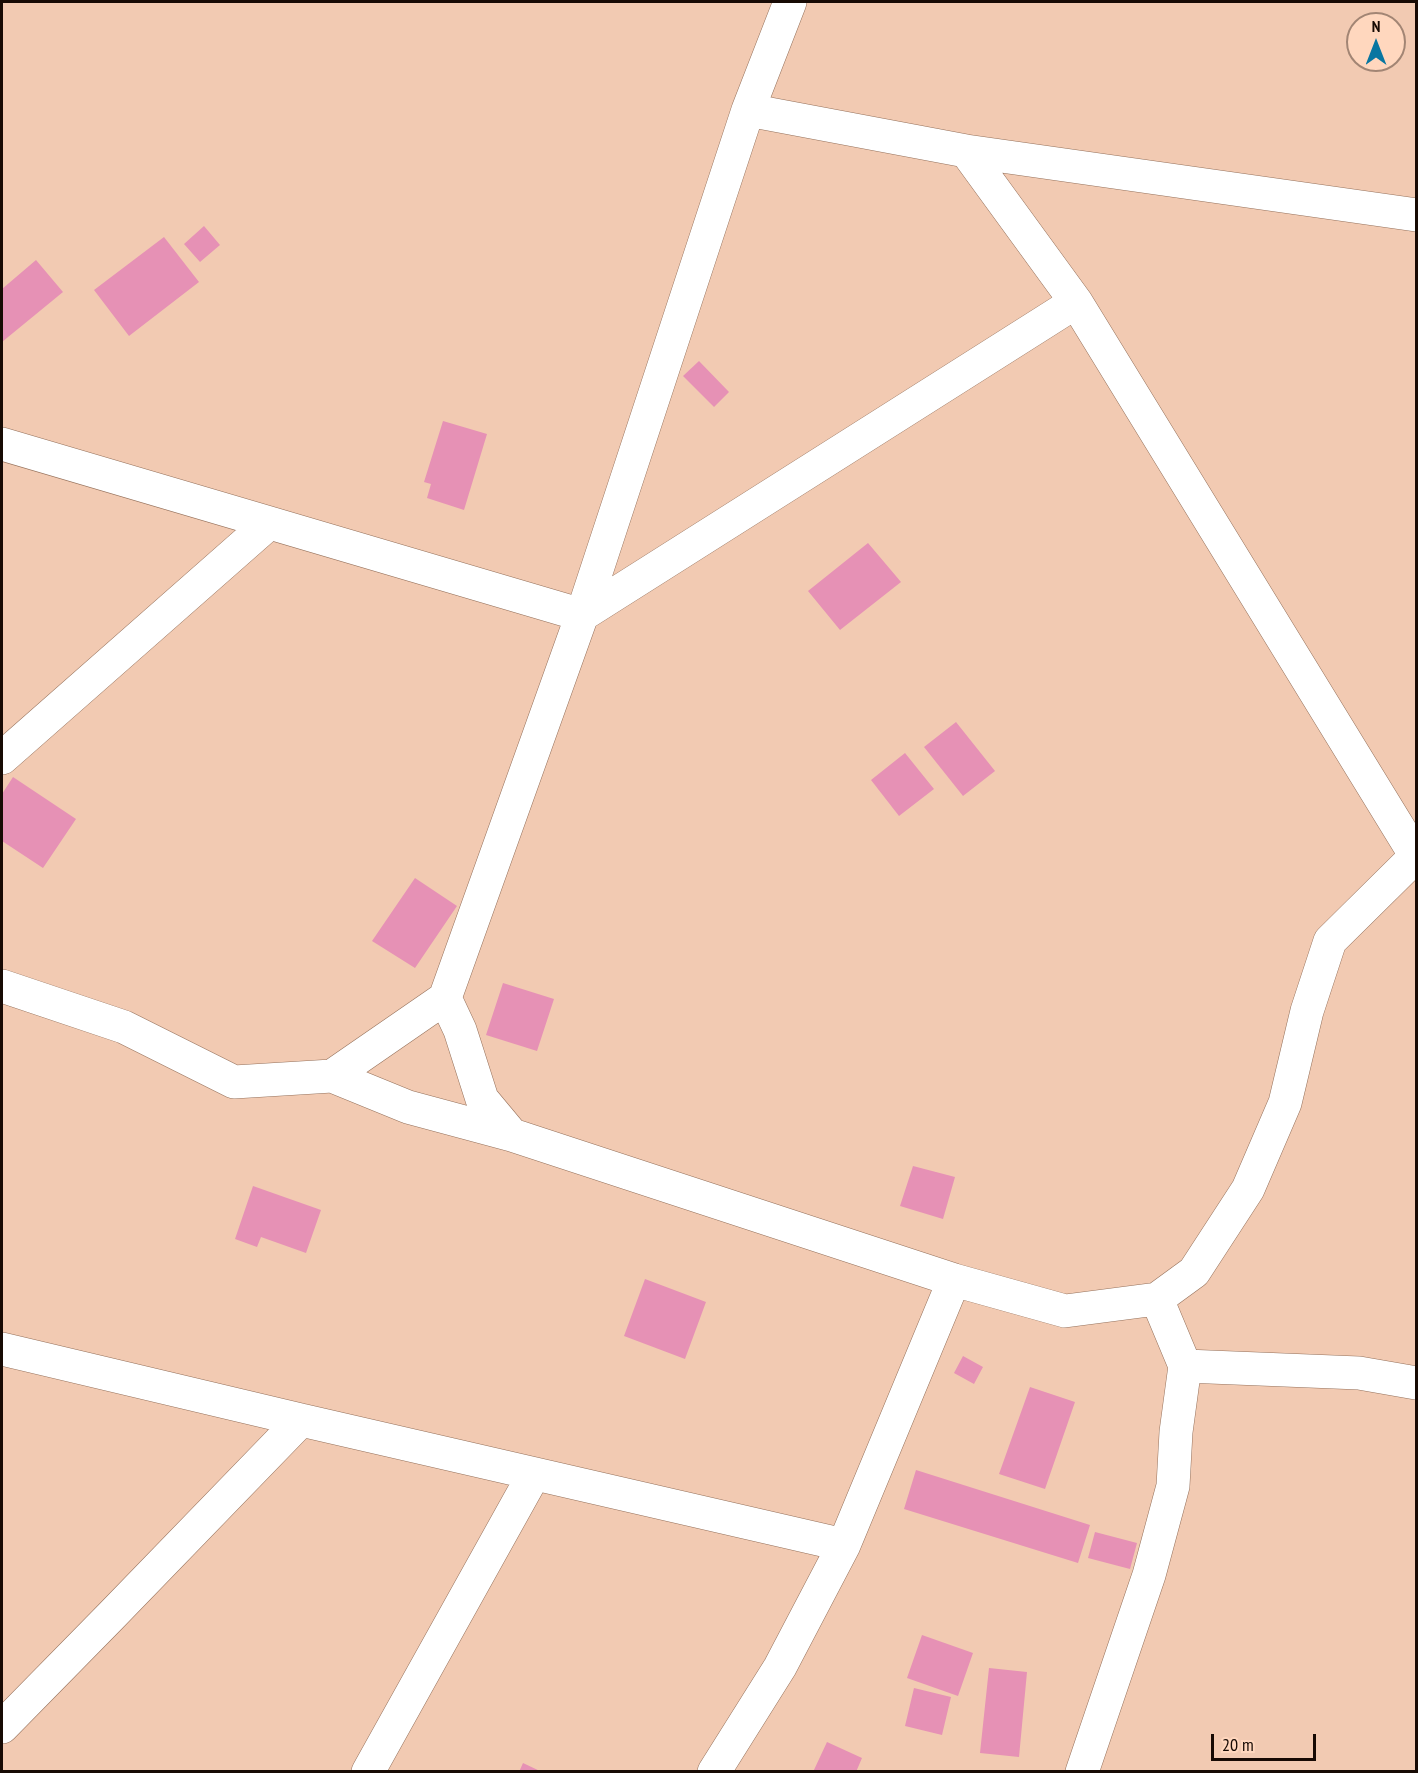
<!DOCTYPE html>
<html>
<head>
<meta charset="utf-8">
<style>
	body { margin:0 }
	#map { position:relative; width:1418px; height:1773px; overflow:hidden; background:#f2cab2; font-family:"PT Sans Narrow",sans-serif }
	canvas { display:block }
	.frame { position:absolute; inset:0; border:3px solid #170a04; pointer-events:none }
	.north { position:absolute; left:1346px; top:12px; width:60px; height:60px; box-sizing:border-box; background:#ffd7be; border:2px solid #a28574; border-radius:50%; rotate:0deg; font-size:16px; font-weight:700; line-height:24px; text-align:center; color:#170a04 }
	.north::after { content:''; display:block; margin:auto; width:21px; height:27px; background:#0876a1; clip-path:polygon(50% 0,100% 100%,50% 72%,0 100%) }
	.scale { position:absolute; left:1211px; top:1734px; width:105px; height:27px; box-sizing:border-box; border:3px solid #170a04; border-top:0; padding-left:8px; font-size:18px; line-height:21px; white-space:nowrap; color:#170a04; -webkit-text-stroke:4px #ffd7be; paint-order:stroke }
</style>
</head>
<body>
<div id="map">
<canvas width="1418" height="1773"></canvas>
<div class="frame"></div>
<div class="north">N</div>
<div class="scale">20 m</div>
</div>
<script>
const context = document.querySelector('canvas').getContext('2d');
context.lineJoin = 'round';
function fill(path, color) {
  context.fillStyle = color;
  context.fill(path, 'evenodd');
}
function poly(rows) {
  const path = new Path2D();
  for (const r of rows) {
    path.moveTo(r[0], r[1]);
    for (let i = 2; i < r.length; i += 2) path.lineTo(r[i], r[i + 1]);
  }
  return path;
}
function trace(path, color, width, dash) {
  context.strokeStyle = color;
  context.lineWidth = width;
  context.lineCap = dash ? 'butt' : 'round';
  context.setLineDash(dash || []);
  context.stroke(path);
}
fill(poly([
	[204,226,220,245,200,262,184,244],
	[164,237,199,282,129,336,94,290],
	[36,260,63,292,2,342,2,289],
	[699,361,729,392,714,407,683,376],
	[443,421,487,434,464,510,427,498,431,484,424,482],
	[868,543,901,582,840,630,808,591],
	[956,722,995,771,963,796,924,747],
	[905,753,934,789,899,816,871,780],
	[13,777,76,819,43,868,2,841,2,794],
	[415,878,457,906,415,968,372,941],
	[503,983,554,999,537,1051,486,1035],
	[913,1166,955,1177,943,1219,900,1206],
	[253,1186,321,1210,306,1253,261,1237,257,1247,235,1239],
	[645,1279,706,1302,685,1359,624,1336],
	[963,1356,983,1367,974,1384,954,1373],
	[1030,1387,1075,1402,1045,1489,999,1474],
	[916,1470,1090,1525,1078,1563,904,1509],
	[1095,1532,1137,1543,1130,1569,1088,1558],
	[922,1635,973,1653,958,1696,907,1678],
	[989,1668,1027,1672,1019,1757,980,1753],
	[914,1688,951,1697,942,1735,905,1726],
	[827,1742,862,1758,856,1772,813,1772],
	[523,1763,542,1772,519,1772]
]), '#e691b5');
const street = poly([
	[748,110,966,151,1416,215],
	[966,151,1076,302,1416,856],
	[2,444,582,615,1076,302],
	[2,758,269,523],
	[2,986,124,1027,234,1082,332,1076,408,1107,512,1135,954,1280,1065,1311,1157,1299,1194,1272,1248,1189,1285,1103,1307,1011,1330,941,1416,856],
	[445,998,460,1030,482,1099,512,1135],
	[332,1076,445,998,582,615,748,110,790,2],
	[2,1349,301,1420,844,1545],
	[1185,1366,1359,1373,1416,1383],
	[2,1727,112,1615,301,1420],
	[368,1772,534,1474],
	[714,1772,780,1667,844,1545,954,1280],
	[1082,1772,1149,1575,1173,1486,1176,1432,1185,1366,1157,1299]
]);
trace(street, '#95715b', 34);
trace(street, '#fff', 33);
</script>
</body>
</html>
